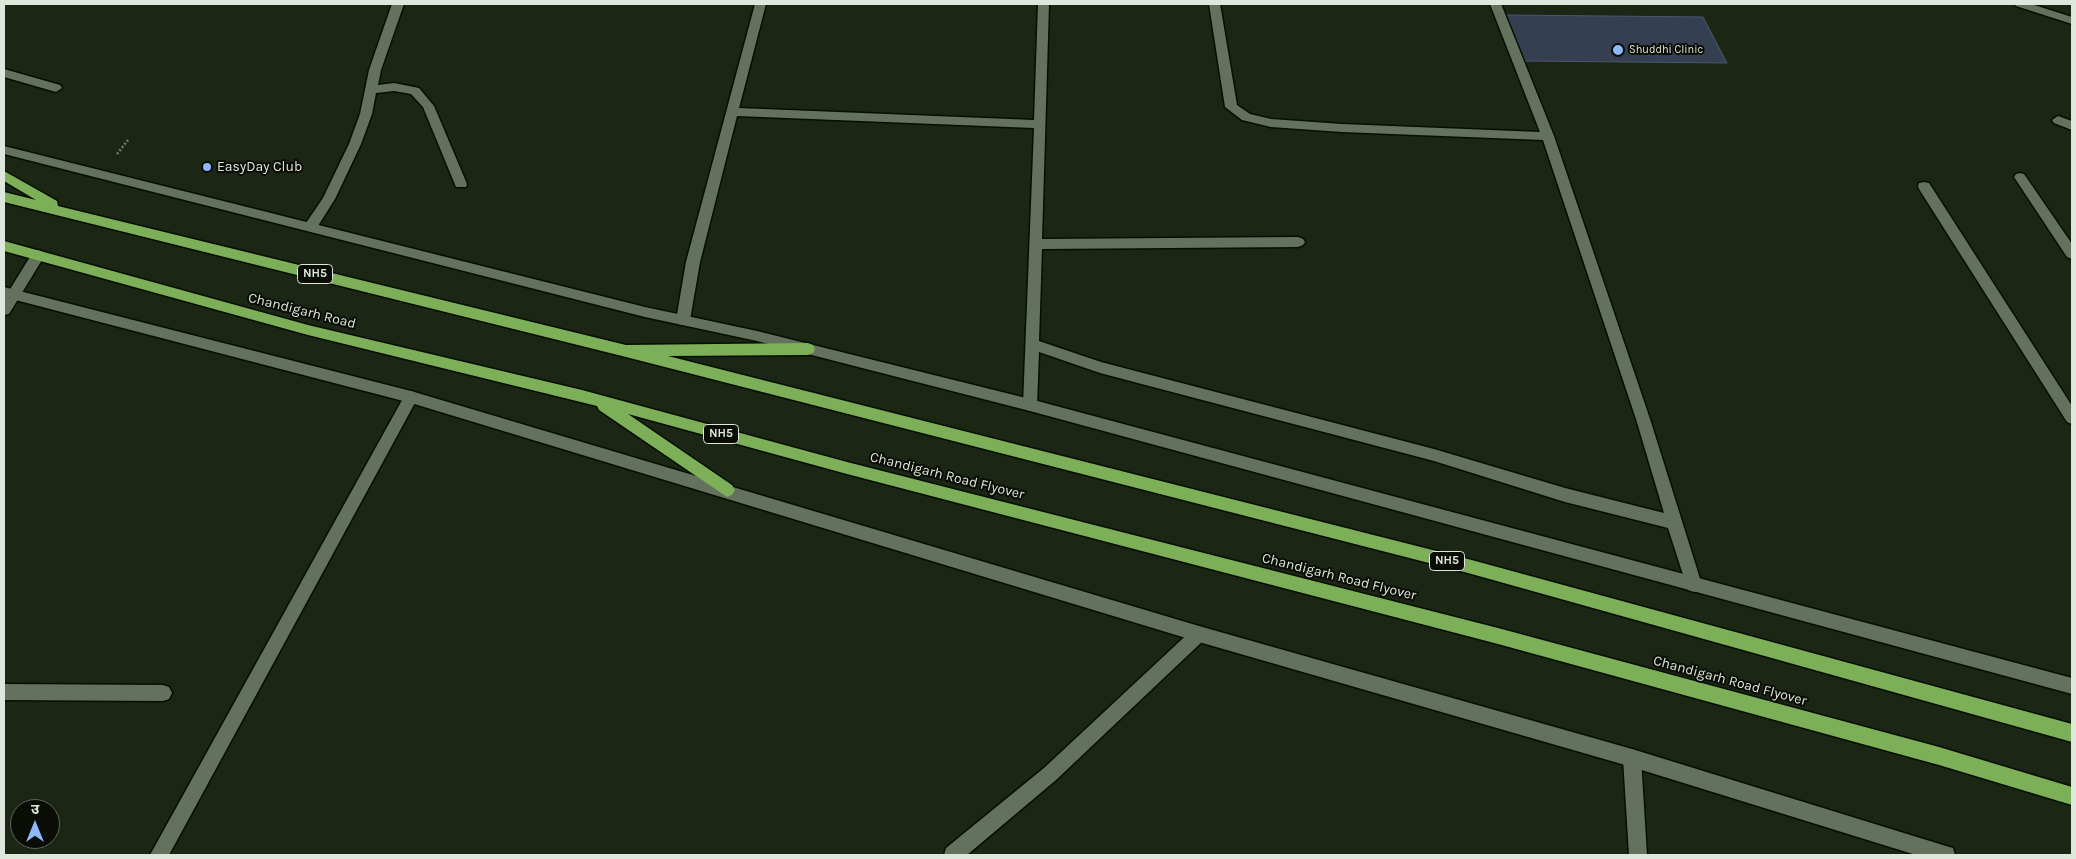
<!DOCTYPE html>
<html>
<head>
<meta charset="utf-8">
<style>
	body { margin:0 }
	#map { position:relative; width:2076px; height:859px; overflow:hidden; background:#1c2614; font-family:Karla,"Noto Sans Devanagari",sans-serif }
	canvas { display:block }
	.frame { position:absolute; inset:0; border:5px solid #dfe6db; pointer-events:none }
	.north { position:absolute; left:10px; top:799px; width:50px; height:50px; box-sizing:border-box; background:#090d06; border:1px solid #5f645b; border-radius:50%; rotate:0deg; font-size:14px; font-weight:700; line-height:20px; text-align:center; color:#dfe6db }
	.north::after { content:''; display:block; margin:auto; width:18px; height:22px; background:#8db9fc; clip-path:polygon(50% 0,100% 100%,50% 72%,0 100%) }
</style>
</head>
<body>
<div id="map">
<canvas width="2076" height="859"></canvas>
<div class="frame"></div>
<div class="north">उ</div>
</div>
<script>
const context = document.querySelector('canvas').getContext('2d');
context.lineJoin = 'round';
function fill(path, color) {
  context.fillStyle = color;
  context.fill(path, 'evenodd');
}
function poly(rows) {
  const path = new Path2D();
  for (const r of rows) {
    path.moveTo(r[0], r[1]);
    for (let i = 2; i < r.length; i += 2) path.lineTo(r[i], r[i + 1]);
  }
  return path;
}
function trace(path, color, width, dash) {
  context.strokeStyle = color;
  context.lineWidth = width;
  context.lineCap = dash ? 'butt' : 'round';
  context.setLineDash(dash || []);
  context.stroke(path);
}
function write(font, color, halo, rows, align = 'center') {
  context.font = font + ' Karla,sans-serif';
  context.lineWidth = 4;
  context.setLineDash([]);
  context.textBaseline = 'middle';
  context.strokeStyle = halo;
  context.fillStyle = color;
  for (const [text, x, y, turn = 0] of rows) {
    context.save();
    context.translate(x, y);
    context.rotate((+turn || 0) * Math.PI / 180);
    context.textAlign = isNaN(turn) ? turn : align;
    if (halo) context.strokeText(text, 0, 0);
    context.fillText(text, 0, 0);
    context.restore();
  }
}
const building = poly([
	[1506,15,1703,17,1727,63,1523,61,1506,15]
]);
fill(building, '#344052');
trace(building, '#4b586b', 1);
const lane = poly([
	[2014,4,2031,4,2072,17,2072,24,2016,6,2014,4],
	[2058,116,2072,121,2072,130,2054,123,2052,120,2058,116]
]);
const street = poly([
	[392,4,404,4,381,70,378,85,394,83,419,88,434,106,467,184,466,187,456,187,423,107,411,94,394,91,376,93,372,114,361,144,335,199,316,229,306,229,304,226,323,198,349,144,360,114,369,70,392,4],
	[755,4,766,4,739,108,1034,120,1038,4,1049,4,1042,239,1298,237,1303,239,1305,242,1303,245,1298,247,1042,249,1039,341,1101,362,1434,449,1565,488,1664,513,1636,419,1543,140,1342,132,1271,127,1242,120,1225,107,1209,4,1220,4,1237,105,1250,114,1271,119,1342,124,1540,132,1490,4,1501,4,1554,136,1650,419,1702,585,1700,590,1694,592,1688,590,1668,528,1565,502,1434,461,1100,373,1039,352,1037,405,1035,409,1030,411,1025,409,1023,405,1034,128,737,116,700,262,690,320,688,324,683,325,678,324,676,320,686,262,755,4],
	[4,69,60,85,62,88,56,92,4,77,4,69],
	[2020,173,2024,174,2072,244,2072,259,2067,257,2016,180,2014,177,2016,174,2020,173],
	[1924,182,1929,183,2072,406,2072,424,2067,422,1919,189,1918,186,1919,183,1924,182],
	[38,250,43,252,45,255,9,314,4,315,4,299,33,252,38,250],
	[411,391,416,393,418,397,416,401,169,855,150,855,406,393,411,391],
	[1199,626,1205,629,1207,634,1205,639,1056,780,967,855,944,855,946,848,1044,768,1193,629,1199,626],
	[4,684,163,685,169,687,172,693,169,699,163,701,4,700,4,684],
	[1632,749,1638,752,1641,758,1647,855,1629,855,1623,758,1626,752,1632,749]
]);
const secondary = poly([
	[4,146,645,307,757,331,1030,399,2072,678,2072,694,1030,411,757,341,645,317,4,154,4,146],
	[4,287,411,391,1199,626,1632,749,1946,846,1953,848,1955,855,1916,855,1632,767,1199,642,411,403,4,297,4,287]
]);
const highway = poly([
	[4,171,57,201,58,206,626,345,808,343,813,345,815,349,813,353,808,355,668,356,1468,559,2072,724,2072,742,1468,573,626,357,4,202,4,192,36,200,4,181,4,171],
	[4,241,308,325,582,390,847,462,1498,628,1939,747,2072,787,2072,805,1939,765,1498,644,847,474,628,414,732,485,735,490,732,495,727,497,599,410,597,406,308,335,4,251,4,241]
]);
trace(lane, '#060f02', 3);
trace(street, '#060f02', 3);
trace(secondary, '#060f02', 3);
trace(highway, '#060f02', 3);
trace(poly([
	[117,154,128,140]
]), '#767e6f', 2.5, [2, 2]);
fill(lane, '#64715c');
fill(street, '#64715c');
fill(secondary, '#64715c');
fill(highway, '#7daf58');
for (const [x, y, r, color] of [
	[1618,50,6,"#8db9fc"],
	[207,167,5,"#8db9fc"]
]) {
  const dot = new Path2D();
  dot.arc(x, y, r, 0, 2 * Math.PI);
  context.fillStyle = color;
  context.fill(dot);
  trace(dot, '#090d06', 2);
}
write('11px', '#dfe6db', '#090d06', [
	["Shuddhi Clinic",1629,50]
], 'left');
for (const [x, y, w] of [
	[315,274,35],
	[721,434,35],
	[1447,561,35]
]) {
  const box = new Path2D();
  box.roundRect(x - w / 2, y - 9.5, w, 19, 4);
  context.fillStyle = '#090d06';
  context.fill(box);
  trace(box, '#dfe6db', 1);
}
write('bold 12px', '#dfe6db', null, [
	["NH5",315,274],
	["NH5",721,434],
	["NH5",1447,561]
]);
write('14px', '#dfe6db', '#090d06', [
	["EasyDay Club",217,167]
], 'left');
write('14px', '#dfe6db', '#090d06', [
	["Chandigarh Road",302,311,14],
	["Chandigarh Road Flyover",947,476,14],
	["Chandigarh Road Flyover",1339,577,14],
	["Chandigarh Road Flyover",1730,681,15]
]);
</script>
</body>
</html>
